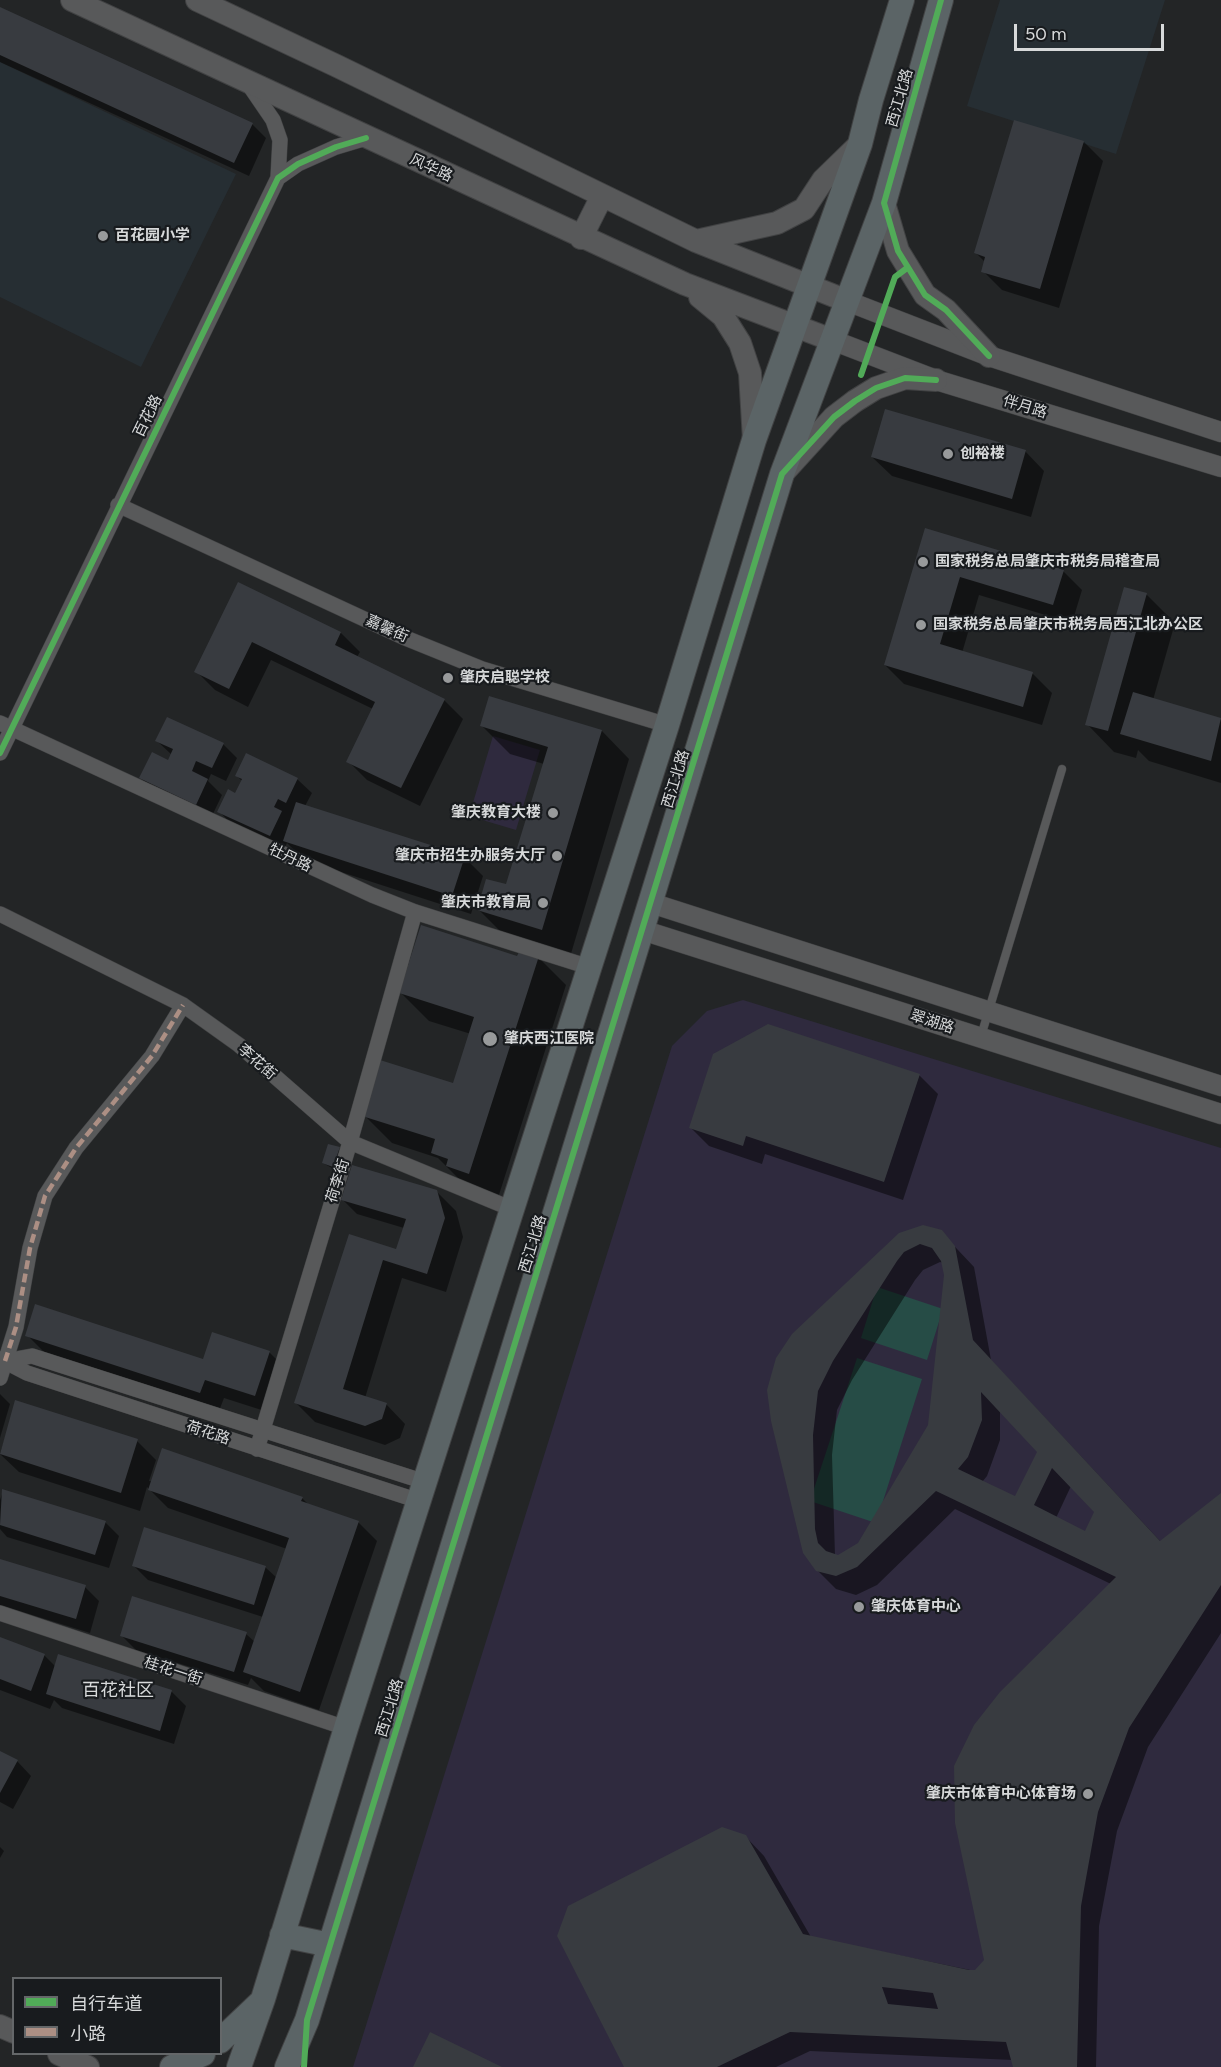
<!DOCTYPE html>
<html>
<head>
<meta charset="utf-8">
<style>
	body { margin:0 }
	#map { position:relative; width:1221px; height:2067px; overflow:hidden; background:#232526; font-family:Figtree,"Noto Sans SC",sans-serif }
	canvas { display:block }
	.legend { position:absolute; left:12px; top:1977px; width:210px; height:78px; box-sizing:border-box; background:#181b1e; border:2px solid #646769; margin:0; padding:8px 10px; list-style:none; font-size:18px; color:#d7d9da }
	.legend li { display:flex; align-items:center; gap:12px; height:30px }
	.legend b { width:30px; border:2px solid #646769 }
	.scale { position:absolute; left:1014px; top:24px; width:150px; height:27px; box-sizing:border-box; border:3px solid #d7d9da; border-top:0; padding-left:8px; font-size:18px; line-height:21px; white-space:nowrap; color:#d7d9da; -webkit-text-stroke:4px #181b1e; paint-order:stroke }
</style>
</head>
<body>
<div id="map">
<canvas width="1221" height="2067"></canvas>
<ul class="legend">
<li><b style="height:8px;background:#51ab58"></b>自行车道</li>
<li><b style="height:8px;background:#ac8f84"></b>小路</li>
</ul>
<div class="scale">50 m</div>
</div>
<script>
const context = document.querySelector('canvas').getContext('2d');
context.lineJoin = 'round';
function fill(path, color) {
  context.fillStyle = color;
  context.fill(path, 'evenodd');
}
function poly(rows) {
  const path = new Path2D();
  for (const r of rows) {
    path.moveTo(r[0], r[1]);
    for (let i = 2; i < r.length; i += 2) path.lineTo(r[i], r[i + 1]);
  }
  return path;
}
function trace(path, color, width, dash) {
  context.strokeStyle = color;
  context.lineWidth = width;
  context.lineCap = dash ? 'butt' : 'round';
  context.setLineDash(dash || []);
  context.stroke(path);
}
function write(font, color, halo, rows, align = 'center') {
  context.font = font + ' Figtree,"Noto Sans SC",sans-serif';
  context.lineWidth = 4.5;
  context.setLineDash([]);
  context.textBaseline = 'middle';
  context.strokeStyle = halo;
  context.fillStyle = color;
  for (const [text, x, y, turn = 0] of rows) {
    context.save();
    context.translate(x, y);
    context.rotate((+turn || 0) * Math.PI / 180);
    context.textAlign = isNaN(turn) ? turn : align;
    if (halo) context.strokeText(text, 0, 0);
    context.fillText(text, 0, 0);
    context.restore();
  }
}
fill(poly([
	[1000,0,1165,0,1116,154,967,106],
	[0,62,236,174,141,367,0,297]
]), '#262e33');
fill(poly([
	[493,736,540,750,516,830,469,816],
	[743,1000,1221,1148,1221,2067,353,2067,672,1046,707,1011]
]), '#2f2a3e');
fill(poly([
	[877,1287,943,1309,927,1360,861,1338],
	[857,1358,922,1379,876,1523,810,1501]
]), '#264c46');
fill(poly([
	[0,8,252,124,266,138,249,176,0,62],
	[1084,142,1103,161,1059,308,1002,290,983,271,985,262,976,253],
	[1025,451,1044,471,1031,517,892,476,872,457],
	[926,530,1063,571,1082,590,1072,623,979,595,962,653,1033,674,1052,693,1042,725,904,684,885,665],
	[239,584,341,633,360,652,357,657,444,700,463,719,420,806,367,780,348,761,373,709,271,660,248,707,215,690,196,671],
	[1125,588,1147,595,1175,623,1153,700,1221,720,1221,783,1149,761,1138,750,1136,758,1114,752,1087,724],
	[490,697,602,731,629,759,570,957,506,937,478,909,507,886,544,764,510,754,482,726],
	[157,741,223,744,237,758,226,781,211,774,208,781,222,795,211,818,155,792,141,778,169,762,172,755],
	[237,776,297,779,312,793,305,806,464,857,483,876,471,914,304,860,287,843,284,849,233,826,219,811,236,795,242,781],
	[538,957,566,985,497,1201,460,1180,438,1158,392,1143,364,1115,454,1085,471,1034,429,1021,401,993,518,958],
	[919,1075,938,1094,903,1200,765,1154,762,1164,709,1146,690,1127],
	[339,1149,343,1153,337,1171,323,1163],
	[437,1192,456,1211,463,1237,446,1292,402,1278,365,1398,386,1404,405,1424,400,1438,385,1445,315,1422,296,1403,350,1236,397,1251,404,1228,357,1214,343,1200],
	[941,1232,974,1267,991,1360,1161,1542,1221,1495,1221,1633,1148,1747,1117,1831,1099,1926,1096,2067,1015,2067,1013,2060,810,2051,776,2067,626,2067,745,1836,764,1856,811,1937,975,1971,985,1961,1111,1584,955,1509,877,1585,856,1595,836,1589,817,1570,773,1421,900,1234],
	[940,1262,943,1263,945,1274,930,1425,859,1544,838,1557,835,1556,832,1455,837,1410,852,1380,915,1280,923,1270],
	[1000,1410,1039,1452,1015,1498,982,1482,987,1476,1000,1440],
	[1071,1486,1096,1512,1086,1533,1056,1518],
	[27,1335,204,1361,269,1352,288,1371,274,1414,224,1398,219,1411,46,1354],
	[0,1394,10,1404,0,1438],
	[16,1402,137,1441,156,1460,149,1481,302,1498,309,1505,358,1522,377,1541,319,1710,264,1691,251,1678,248,1685,136,1650,122,1636,246,1634,255,1642,263,1617,148,1580,134,1566,265,1567,277,1578,287,1549,168,1508,147,1487,140,1511,19,1472,0,1454],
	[3,1491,105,1522,119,1536,109,1568,7,1537,0,1529,0,1500],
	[0,1560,85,1587,99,1601,90,1633,0,1605],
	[0,1639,44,1655,56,1667,59,1656,172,1692,186,1706,174,1744,62,1708,54,1700,50,1709,0,1690],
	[0,1752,17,1761,31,1776,13,1809,0,1802],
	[0,1847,4,1851,0,1858]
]), '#0007');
fill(poly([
	[0,7,253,123,234,163,0,55],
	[1014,120,1084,141,1040,289,981,272,985,257,974,253],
	[885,409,1026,450,1012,499,871,457],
	[925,528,1064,570,1053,605,960,577,940,644,1033,672,1023,707,884,665],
	[238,582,341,632,335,645,445,699,401,788,346,762,375,702,252,642,229,689,194,672],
	[1124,587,1147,593,1108,731,1085,725],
	[1133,692,1221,718,1211,761,1120,734],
	[489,696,602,730,542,930,477,910,486,879,506,884,548,747,480,726],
	[167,717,224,743,212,768,196,761,192,771,208,779,196,805,139,778,152,752,168,760,173,749,155,741],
	[246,753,298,778,286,803,278,799,274,807,282,811,270,836,217,812,228,789,235,793,242,779,235,776],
	[296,802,465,856,452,896,283,841],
	[421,925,517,956,520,950,539,956,469,1174,446,1166,448,1159,431,1153,435,1139,362,1116,380,1060,453,1083,474,1017,399,993],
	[768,1024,920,1074,884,1182,746,1136,743,1146,689,1128,713,1054],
	[328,1144,340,1147,333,1167,322,1163],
	[352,1165,437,1190,445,1218,427,1274,383,1260,343,1389,387,1403,382,1419,365,1426,294,1403,349,1234,396,1249,406,1219,341,1200],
	[923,1225,942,1230,955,1246,973,1340,1160,1541,1221,1493,1221,1585,1129,1728,1098,1812,1081,1906,1077,2067,1013,2067,1006,2042,790,2032,717,2067,624,2067,557,1936,568,1906,722,1827,746,1835,803,1934,969,1970,975,1970,984,1960,955,1823,954,1766,974,1725,1000,1692,1116,1577,936,1491,857,1567,836,1576,816,1571,803,1553,771,1421,767,1390,776,1358,792,1334,899,1233],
	[920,1244,932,1248,941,1261,944,1275,928,1425,858,1543,838,1555,826,1551,818,1543,815,1529,813,1435,818,1391,833,1361,897,1261,904,1252],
	[981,1392,1037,1452,1015,1496,958,1469,968,1457,982,1420],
	[1052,1468,1094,1512,1085,1531,1034,1505],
	[882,1987,933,1993,938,2009,888,2004],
	[35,1304,203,1359,212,1332,270,1351,255,1396,205,1380,200,1393,25,1336],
	[15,1400,138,1439,121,1493,0,1454],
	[162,1448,303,1497,301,1501,359,1521,300,1692,243,1672,289,1538,148,1490],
	[2,1489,106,1521,95,1555,0,1525],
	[144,1527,266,1566,254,1605,132,1566],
	[0,1559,86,1585,76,1619,0,1596],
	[132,1596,247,1632,234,1672,120,1636],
	[0,1637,45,1654,31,1691,0,1679],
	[58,1654,172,1690,160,1731,46,1694],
	[0,1751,18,1760,0,1793],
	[430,2032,502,2067,413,2067]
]), '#383b40');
const service = poly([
	[981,1036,1062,769]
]);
const minor = poly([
	[247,82,273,120,280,140,278,178],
	[118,505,403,637,482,669,667,725],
	[0,723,372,895,415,912,589,967],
	[0,753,278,178,298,164,336,147,366,138],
	[0,914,183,1005,239,1045,350,1142,512,1209],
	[0,1359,27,1373,419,1501],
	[5,1361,32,1356,425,1482],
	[0,1378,16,1327,30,1248,45,1196,76,1148,152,1056,183,1005],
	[257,1449,350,1142,415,912],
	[0,1613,346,1728]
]);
const tertiary = poly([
	[847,301,989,356,1221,432],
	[832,340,936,380,1221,467],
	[651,903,1221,1086],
	[642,930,1221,1114]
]);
const secondary = poly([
	[72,0,685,284,832,340],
	[197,0,337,66,696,241,847,301],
	[884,203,898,251,925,295,946,310,989,356],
	[581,238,602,196],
	[696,241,777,223,804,209,823,180,860,144],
	[700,297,723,316,740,343,750,373,754,440],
	[783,473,834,417,855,401,876,388,905,378,936,380],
	[0,2026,14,2032],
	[59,2054,88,2067]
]);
const primary = poly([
	[282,1935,330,1945],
	[220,2041,260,2003],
	[172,2067,203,2054],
	[239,2067,263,1999,346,1728,667,725,754,440,860,144,871,100,902,0],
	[287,2067,307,2020,782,474,884,203,941,0]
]);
trace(service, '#414243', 9);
trace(minor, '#414243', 16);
trace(tertiary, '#414243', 21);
trace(secondary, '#414243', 24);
trace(primary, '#414243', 26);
trace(service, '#58595a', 8);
trace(minor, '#58595a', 15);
trace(tertiary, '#58595a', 20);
trace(secondary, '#58595a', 22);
trace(primary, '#5b6466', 24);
trace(poly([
	[5,1361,16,1327,30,1248,45,1196,76,1148,152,1056,183,1005]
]), '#ac8f84', 4.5, [9, 4.5]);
trace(poly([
	[941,0,884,203,898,251,925,295,946,310,989,356],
	[861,375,895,277,907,268],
	[0,753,278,178,298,164,336,147,366,138],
	[304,2067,307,2020,782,474,834,417,855,401,876,388,905,378,936,380]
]), '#51ab58', 6);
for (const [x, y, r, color] of [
	[103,236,6,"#989a9b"],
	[948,454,6,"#989a9b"],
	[923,562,6,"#989a9b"],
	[921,625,6,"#989a9b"],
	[448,678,6,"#989a9b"],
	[553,813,6,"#989a9b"],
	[557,856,6,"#989a9b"],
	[543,903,6,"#989a9b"],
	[490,1039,8,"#989a9b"],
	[859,1607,6,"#989a9b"],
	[1088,1794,6,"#989a9b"]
]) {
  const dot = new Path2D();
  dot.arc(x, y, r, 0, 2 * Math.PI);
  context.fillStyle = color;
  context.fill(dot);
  trace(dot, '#181b1e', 2);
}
write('15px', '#d7d9da', '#181b1e', [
	["西江北路",900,98,-74],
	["风华路",431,168,25],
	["伴月路",1025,407,17],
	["百花路",148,416,-64],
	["嘉馨街",387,629,24],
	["西江北路",676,779,-73],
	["牡丹路",290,858,25],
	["翠湖路",932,1022,18],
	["李花街",257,1062,41],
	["荷李街",338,1181,-73],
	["西江北路",533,1244,-73],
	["荷花路",208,1433,18],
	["桂花一街",173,1671,18],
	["西江北路",390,1708,-73]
]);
write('bold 15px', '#d7d9da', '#181b1e', [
	["百花园小学",115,236],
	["创裕楼",960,454],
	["国家税务总局肇庆市税务局稽查局",935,562],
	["国家税务总局肇庆市税务局西江北办公区",933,625],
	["肇庆启聪学校",460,678],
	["肇庆教育大楼",541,813,"right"],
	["肇庆市招生办服务大厅",545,856,"right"],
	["肇庆市教育局",531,903,"right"],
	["肇庆西江医院",504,1039],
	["肇庆体育中心",871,1607],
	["肇庆市体育中心体育场",1076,1794,"right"]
], 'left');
write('18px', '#d7d9da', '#181b1e', [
	["百花社区",118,1691]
]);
</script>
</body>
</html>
